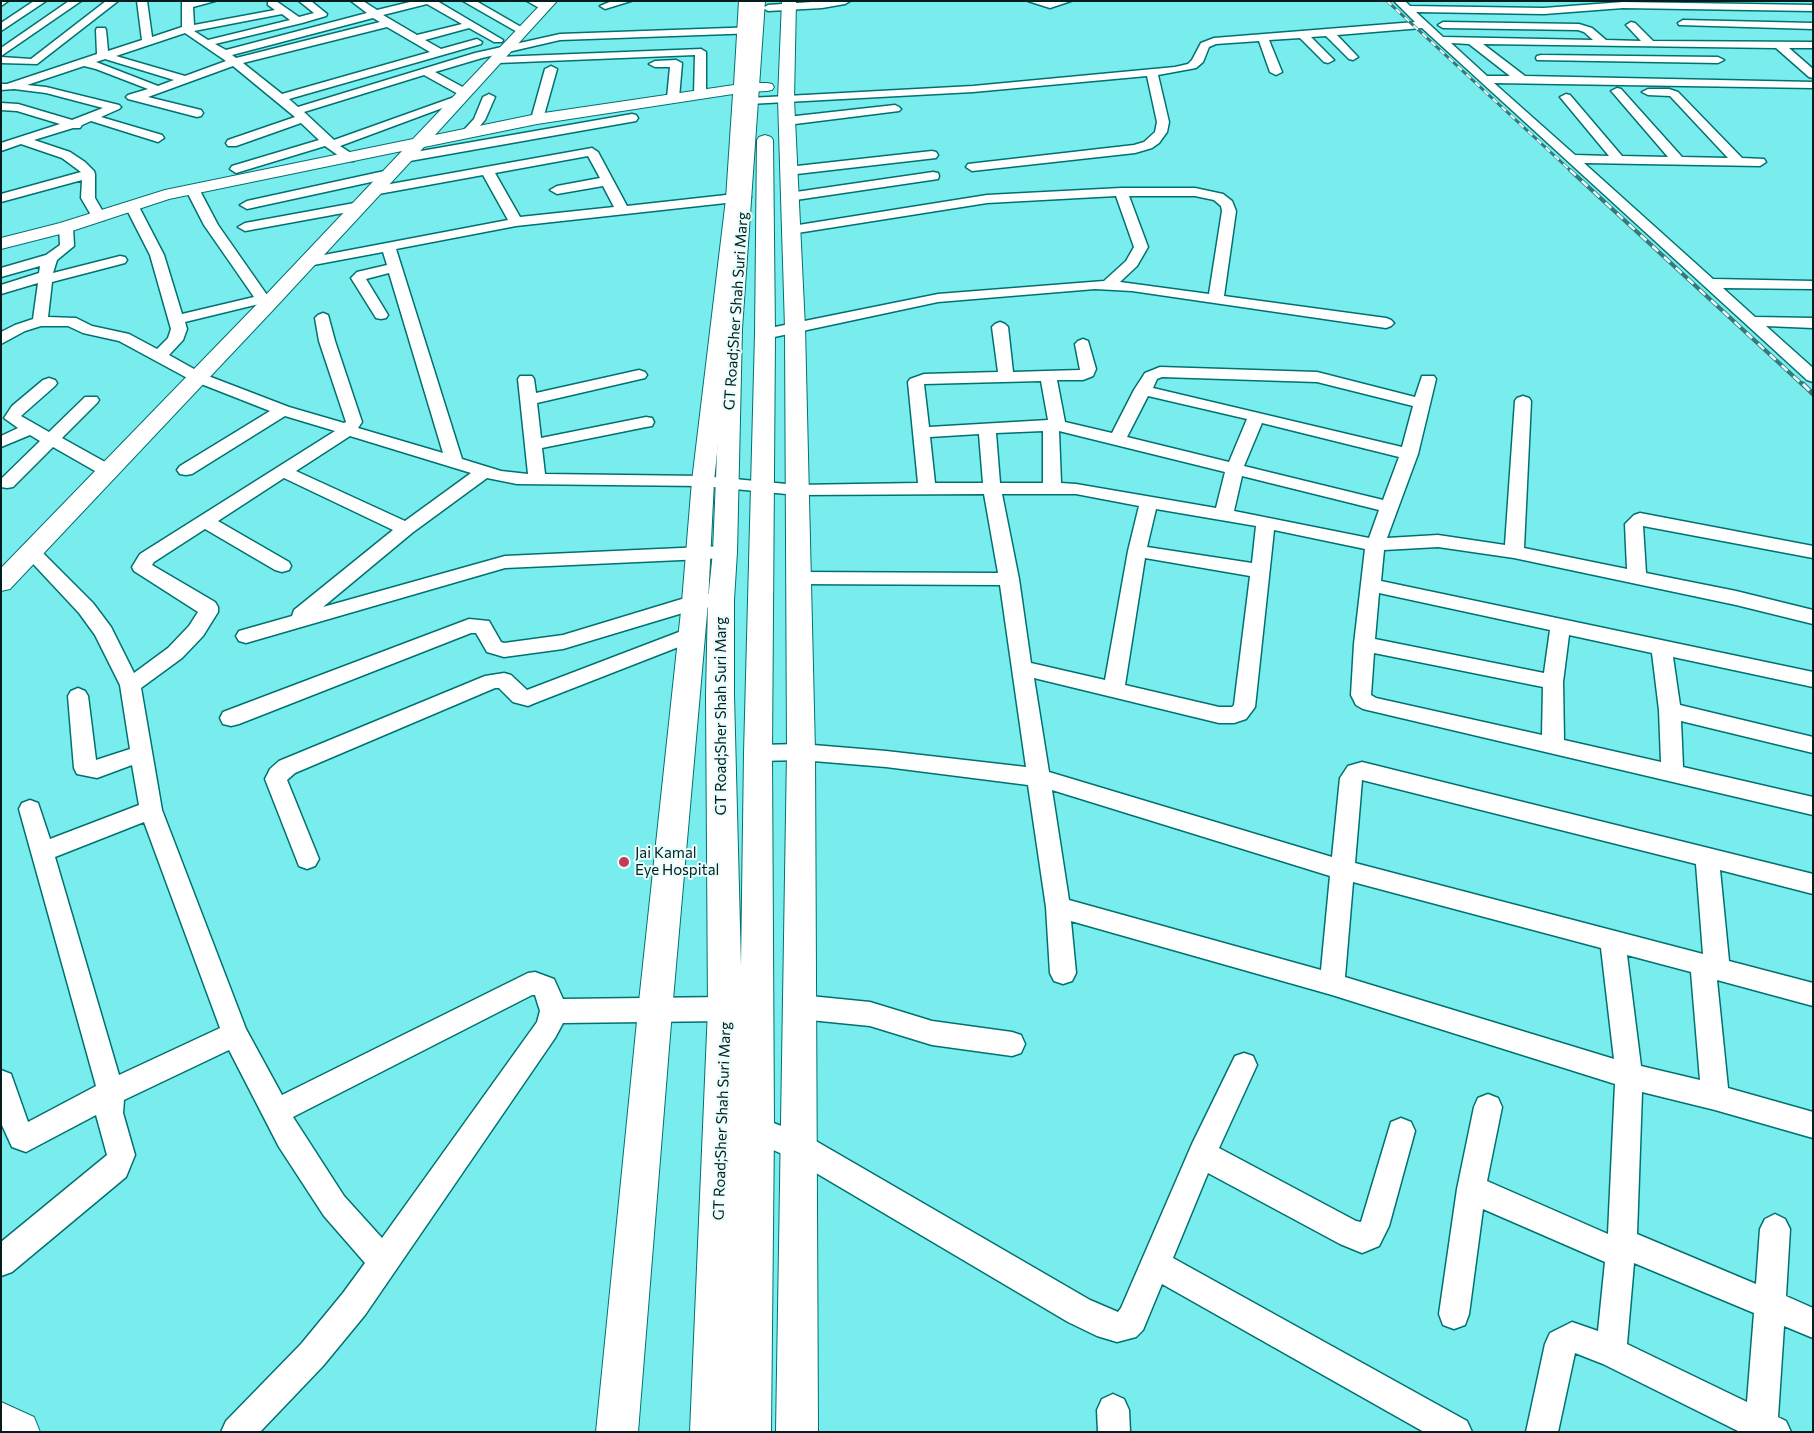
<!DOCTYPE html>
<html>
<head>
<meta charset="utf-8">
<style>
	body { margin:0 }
	#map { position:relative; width:1814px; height:1433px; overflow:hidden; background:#79eded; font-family:Commissioner,sans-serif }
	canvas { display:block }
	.frame { position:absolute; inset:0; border:2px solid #041d1d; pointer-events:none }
</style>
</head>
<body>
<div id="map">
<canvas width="1814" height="1433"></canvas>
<div class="frame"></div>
</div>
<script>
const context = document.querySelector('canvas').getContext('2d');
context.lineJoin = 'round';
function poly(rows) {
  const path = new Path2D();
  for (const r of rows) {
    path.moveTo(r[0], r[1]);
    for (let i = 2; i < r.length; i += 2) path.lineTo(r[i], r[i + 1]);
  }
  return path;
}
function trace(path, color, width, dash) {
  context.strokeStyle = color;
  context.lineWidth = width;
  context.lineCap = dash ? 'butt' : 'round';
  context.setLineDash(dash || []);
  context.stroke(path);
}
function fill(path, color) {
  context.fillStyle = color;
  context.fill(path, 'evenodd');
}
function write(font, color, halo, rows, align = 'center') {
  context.font = font + ' Commissioner,sans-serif';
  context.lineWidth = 4;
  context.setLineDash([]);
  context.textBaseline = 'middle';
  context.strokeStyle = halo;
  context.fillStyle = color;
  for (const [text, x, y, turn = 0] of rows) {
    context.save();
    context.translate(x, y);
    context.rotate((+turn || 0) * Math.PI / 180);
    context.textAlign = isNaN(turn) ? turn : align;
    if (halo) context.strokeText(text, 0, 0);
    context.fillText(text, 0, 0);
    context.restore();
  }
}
const street = poly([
	[1,1,8,1,1,6,1,1],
	[34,1,46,1,1,31,1,23,34,1],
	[69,1,81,1,1,56,1,48,69,1],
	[106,1,118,1,37,64,1,63,1,57,31,59,106,1],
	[137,1,147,1,152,37,182,27,182,1,215,1,193,7,194,25,275,10,268,5,268,1,276,1,299,17,314,13,299,1,311,1,327,14,326,16,302,23,215,44,226,50,367,13,351,1,363,1,377,10,414,1,437,1,503,40,502,42,494,42,469,28,425,40,441,49,477,39,482,42,481,44,289,99,298,107,475,53,560,34,757,27,762,30,757,33,560,40,482,58,435,72,470,91,472,93,470,95,464,96,464,100,340,146,354,155,356,158,354,161,346,161,325,146,236,173,230,169,232,166,319,140,301,123,236,146,228,146,226,143,228,140,295,117,233,66,148,97,201,110,203,113,201,116,197,117,128,99,126,97,128,95,148,89,96,69,84,66,27,85,46,87,119,105,121,107,119,109,101,117,162,135,164,138,158,142,91,121,82,125,80,128,73,128,34,140,70,152,85,162,94,171,95,174,95,198,106,217,104,220,94,220,81,198,82,180,1,202,1,194,81,172,62,158,21,144,1,151,1,143,60,124,17,111,1,110,1,103,18,104,72,120,103,108,46,93,14,89,1,90,1,84,7,84,97,54,96,30,97,28,105,28,106,30,108,51,142,40,137,1],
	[427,4,462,24,417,35,383,15,427,4],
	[282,14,290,20,208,40,194,31,282,14],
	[373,18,380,22,236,58,232,55,373,18],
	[387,27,430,52,282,94,243,63,387,27],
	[185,33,226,61,185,76,116,56,185,33],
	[105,59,174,80,158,86,96,62,105,59],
	[424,75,460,95,334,140,304,112,424,75],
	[463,1,476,1,528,31,523,34,519,33,463,1],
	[527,1,541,1,550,7,549,9,541,9,527,1],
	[612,1,631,1,605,9,600,6,612,1],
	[826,1,850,1,845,4,822,8,768,11,763,8,768,5,826,1],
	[1028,1,1050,2,1071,1,1050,8,1028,1],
	[1394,1,1405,1,1410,6,1544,8,1623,2,1813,5,1813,11,1623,8,1544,14,1416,12,1443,37,1593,40,1584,32,1578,30,1443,28,1438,25,1443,22,1579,24,1592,28,1606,40,1641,41,1626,25,1631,22,1635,23,1653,41,1813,42,1813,48,1789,48,1813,69,1813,78,1809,77,1776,48,1483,44,1525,76,1813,82,1813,88,1494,83,1575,155,1609,156,1560,97,1566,94,1570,95,1622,156,1668,157,1613,93,1611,91,1617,88,1621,89,1682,157,1728,158,1670,96,1648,95,1642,92,1648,89,1669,89,1678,92,1742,158,1764,159,1766,162,1760,166,1584,163,1713,279,1813,281,1813,289,1723,288,1755,317,1813,318,1813,328,1766,326,1813,368,1813,382,1807,380,1422,28,1337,35,1358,57,1353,60,1349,59,1326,36,1311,37,1334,60,1328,63,1324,62,1300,38,1269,40,1282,72,1276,75,1270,72,1259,41,1216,44,1209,47,1203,62,1196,68,1158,75,1169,122,1167,132,1159,143,1152,148,1135,153,972,171,966,167,968,164,1134,145,1144,142,1155,132,1157,122,1147,76,973,92,749,104,743,101,749,98,973,86,1175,67,1188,64,1192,60,1201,43,1214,38,1415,22,1394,1],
	[1451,43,1469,44,1510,76,1487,76,1451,43],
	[1683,20,1813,23,1813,29,1679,25,1678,23,1683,20],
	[701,49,706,52,706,94,700,97,694,94,695,55,498,63,492,60,498,57,701,49],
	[1541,55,1718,57,1724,60,1718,63,1537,60,1536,58,1537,56,1541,55],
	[676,60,682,63,679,98,673,101,667,98,670,67,655,67,649,64,655,61,676,60],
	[551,66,557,69,543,119,541,122,533,122,531,119,545,69,551,66],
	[489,94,495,97,485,120,471,136,463,136,461,133,474,119,483,97,489,94],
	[895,105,899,107,901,109,899,111,787,125,781,121,787,117,895,105],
	[632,114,636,115,638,118,636,121,404,162,398,158,404,154,632,114],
	[592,148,598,152,627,206,744,193,751,197,744,201,516,226,396,249,462,459,501,471,528,474,518,379,520,376,532,376,534,379,536,393,639,370,645,372,647,375,645,378,537,403,541,438,646,417,652,418,654,422,652,426,646,427,542,448,545,474,703,476,797,485,918,483,908,382,910,379,924,374,998,372,992,327,995,324,1000,322,1005,324,1008,327,1013,372,1080,370,1075,344,1078,341,1083,339,1088,341,1096,369,1093,376,1083,380,1057,380,1065,422,1112,433,1134,390,1145,373,1160,367,1317,372,1415,397,1422,376,1434,376,1436,379,1418,454,1387,538,1438,535,1505,545,1515,401,1517,398,1523,396,1529,398,1531,401,1524,548,1627,569,1625,524,1634,515,1640,513,1813,546,1813,558,1643,526,1646,573,1736,591,1813,610,1813,624,1736,605,1514,558,1438,547,1384,550,1381,581,1813,672,1813,687,1673,657,1680,705,1813,737,1813,753,1681,721,1683,767,1813,797,1813,815,1363,709,1356,705,1351,695,1354,644,1365,549,1274,530,1255,707,1246,719,1234,723,1219,723,1034,678,1049,772,1332,857,1340,778,1348,766,1362,762,1813,874,1813,894,1720,870,1729,961,1813,983,1813,1006,1717,980,1728,1088,1813,1112,1813,1138,1715,1110,1642,1092,1637,1234,1756,1284,1760,1229,1765,1219,1775,1214,1785,1219,1790,1229,1786,1296,1813,1308,1813,1338,1784,1326,1778,1417,1786,1421,1791,1432,1740,1432,1603,1364,1575,1353,1558,1432,1526,1432,1545,1344,1550,1333,1572,1322,1598,1331,1605,1262,1483,1209,1469,1314,1465,1325,1454,1329,1443,1325,1439,1314,1457,1189,1474,1107,1478,1098,1488,1094,1498,1098,1502,1107,1487,1181,1608,1234,1615,1084,1332,995,1071,921,1076,973,1072,981,1063,984,1054,981,1050,973,1046,907,1028,785,886,767,801,760,758,761,750,759,747,753,750,747,758,745,801,744,886,751,1026,767,1000,585,798,584,791,583,788,578,791,573,798,572,998,573,984,494,797,495,703,486,517,484,487,478,412,533,323,607,505,556,725,546,732,548,734,552,732,556,725,558,505,568,246,643,239,641,236,636,239,631,292,616,294,610,393,530,284,478,218,521,289,562,291,566,289,570,282,572,275,570,205,529,154,562,152,565,215,602,218,607,218,612,203,636,182,658,141,688,162,810,246,1029,282,1095,528,973,535,972,554,979,563,999,725,997,734,1001,738,1009,734,1017,725,1021,563,1023,555,1038,365,1315,323,1366,260,1432,221,1432,226,1421,301,1344,343,1293,365,1263,324,1216,279,1147,229,1050,124,1100,123,1113,135,1155,126,1177,12,1272,1,1276,1,1242,107,1155,96,1115,26,1152,12,1147,1,1123,1,1070,11,1074,28,1122,96,1086,19,809,22,803,30,800,38,803,50,839,139,805,132,765,97,778,77,774,74,768,68,696,71,691,78,688,85,691,88,696,96,760,130,749,120,685,95,635,79,613,22,552,24,548,31,546,38,548,93,603,111,627,134,673,168,648,189,626,198,612,134,571,132,567,140,554,335,431,285,416,192,474,186,475,180,474,177,470,180,466,270,411,191,380,119,341,83,333,68,326,41,326,25,331,1,344,1,332,15,325,33,319,38,283,1,294,1,285,39,273,40,266,1,277,1,268,46,255,60,245,59,227,61,224,71,224,73,227,74,246,57,260,53,273,120,256,125,257,127,260,125,263,52,282,48,317,76,318,92,326,129,334,157,349,168,338,171,329,150,255,125,206,127,203,137,203,164,255,182,314,254,297,204,225,186,190,188,187,198,187,218,225,274,305,272,308,267,309,262,308,259,304,185,322,187,329,183,340,169,355,203,374,289,407,344,423,346,422,319,341,315,318,318,315,323,313,328,315,335,341,362,422,358,428,443,453,389,273,366,279,388,315,386,318,381,319,376,318,351,278,357,272,387,265,383,252,308,266,303,265,301,262,303,259,308,258,508,220,483,175,373,195,366,191,368,188,592,148],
	[588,156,600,178,557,186,550,190,557,194,603,186,614,207,520,217,495,173,588,156],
	[1162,377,1317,382,1413,406,1402,447,1153,388,1157,379,1162,377],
	[1041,381,1048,420,929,427,924,384,1041,381],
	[1148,396,1247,419,1229,462,1127,437,1148,396],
	[1262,423,1399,457,1383,500,1244,466,1262,423],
	[1043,431,1043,483,1000,483,996,433,1043,431],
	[1059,431,1225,472,1216,508,1076,484,1061,483,1059,431],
	[979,434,983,483,935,483,930,437,979,434],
	[350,436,471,473,405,521,296,471,350,436],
	[1242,476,1379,510,1369,538,1234,511,1242,476],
	[1002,494,1076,494,1139,506,1128,551,1105,680,1031,663,1019,579,1002,494],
	[1156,509,1256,526,1252,563,1147,547,1156,509],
	[1145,558,1250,576,1234,705,1232,707,1219,707,1125,685,1145,558],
	[1379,593,1550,630,1544,673,1375,639,1379,593],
	[1569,635,1652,653,1659,710,1661,762,1564,740,1563,682,1569,635],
	[1374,653,1543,687,1542,735,1376,698,1371,695,1374,653],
	[1362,780,1696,864,1703,954,1355,863,1362,780],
	[1052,790,1330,876,1321,970,1069,900,1052,790],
	[144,822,220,1028,119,1075,55,857,144,822],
	[1353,882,1601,948,1614,1059,1345,977,1353,882],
	[1627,955,1691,972,1700,1080,1641,1066,1627,955],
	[532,995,535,995,540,1011,537,1022,382,1238,344,1196,293,1117,532,995],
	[1634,1263,1754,1313,1747,1402,1627,1344,1634,1263],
	[932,151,936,152,938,155,936,158,788,175,782,171,788,167,932,151],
	[389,170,394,171,395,174,394,177,247,209,240,205,247,201,389,170],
	[933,172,938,173,939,176,938,179,789,201,782,197,789,193,933,172],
	[1121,188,1195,188,1223,194,1232,201,1236,211,1224,296,1386,318,1391,320,1394,323,1391,326,1386,328,1132,291,1095,289,938,302,765,339,760,337,757,334,760,331,765,329,938,294,1104,281,1126,261,1134,247,1116,196,987,203,791,234,786,233,784,230,786,227,987,195,1121,188],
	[1129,196,1195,196,1214,200,1221,206,1222,211,1209,294,1120,282,1137,266,1148,247,1129,196],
	[360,202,365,203,367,206,365,209,245,231,238,227,245,223,360,202],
	[49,378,55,380,57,383,55,386,21,416,49,432,85,397,97,397,99,400,97,403,62,438,114,467,117,471,114,475,108,476,102,475,53,447,13,487,7,488,1,487,1,479,40,441,30,435,1,447,1,436,18,428,4,418,12,406,43,380,49,378],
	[709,594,716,596,719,601,716,606,696,609,563,649,504,657,487,652,476,633,471,633,239,724,231,726,223,724,220,718,223,712,469,619,489,621,501,642,504,643,563,635,695,595,709,594],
	[692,627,699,629,702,634,699,639,535,703,528,706,513,702,499,688,495,688,295,773,287,780,319,859,315,866,307,869,299,866,265,779,270,769,279,761,485,676,504,673,511,675,527,690,692,627],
	[800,995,870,1002,932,1021,1012,1032,1021,1035,1025,1044,1021,1053,1012,1056,932,1045,870,1026,800,1019,791,1015,787,1007,791,999,800,995],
	[1244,1053,1253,1056,1257,1065,1219,1148,1356,1221,1361,1222,1391,1122,1401,1118,1411,1122,1415,1131,1389,1226,1379,1246,1362,1253,1340,1244,1208,1173,1173,1258,1467,1421,1472,1432,1424,1432,1162,1284,1143,1330,1136,1337,1117,1342,1097,1336,1068,1322,789,1157,746,1138,742,1129,746,1120,756,1116,809,1137,1090,1300,1118,1312,1121,1308,1192,1144,1235,1056,1244,1053],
	[1113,1394,1124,1399,1129,1410,1130,1432,1098,1432,1097,1410,1102,1399,1113,1394]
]);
const secondary = poly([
	[544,1,557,1,435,135,537,114,734,85,739,1,753,1,749,83,767,83,772,84,774,87,772,90,767,91,748,92,744,199,714,481,708,602,672,1011,638,1432,596,1432,638,1011,682,602,692,481,726,199,733,94,537,124,424,147,274,309,10,589,1,591,1,568,260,301,402,151,169,199,72,231,1,249,1,238,60,223,165,190,413,139,544,1],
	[782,1,796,1,794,99,805,328,815,752,818,1432,776,1432,787,752,785,328,778,99,782,1],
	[1,1402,34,1417,40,1432,1,1432,1,1402]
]);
const primary = poly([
	[751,1,765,1,742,329,737,552,734,600,734,695,741,966,744,753,755,334,757,140,759,137,765,135,771,137,773,140,775,334,772,753,774,1129,771,1432,690,1432,708,1009,706,695,708,600,713,552,722,329,751,1]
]);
trace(street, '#007171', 3);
trace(secondary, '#007171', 2);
trace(primary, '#007171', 2);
fill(street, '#fff');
fill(secondary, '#fff');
fill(primary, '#fff');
const railFar2 = poly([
	[1387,1,1571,171]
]);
const railFar1 = poly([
	[1570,170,1804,386]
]);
const rail = poly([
	[1803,384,1813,394]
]);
trace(railFar2, '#377878', 3);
trace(railFar1, '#377878', 4);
trace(rail, '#377878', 5);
trace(railFar2, '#e9fdfc', 2, [6]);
trace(railFar1, '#e9fdfc', 2.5, [8]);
trace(rail, '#e9fdfc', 3, [9]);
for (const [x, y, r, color] of [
	[624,862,6,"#c93952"]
]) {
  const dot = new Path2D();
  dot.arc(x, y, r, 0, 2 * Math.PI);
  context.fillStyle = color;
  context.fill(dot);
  trace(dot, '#e9fdfc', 2);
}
write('15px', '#041d1d', '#e9fdfc', [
	["GT Road;Sher Shah Suri Marg",736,311,-86],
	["GT Road;Sher Shah Suri Marg",721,716,-90],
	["GT Road;Sher Shah Suri Marg",722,1121,-88]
]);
write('15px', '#041d1d', '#e9fdfc', [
	["Jai Kamal",635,853],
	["Eye Hospital",635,870]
], 'left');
</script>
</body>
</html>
